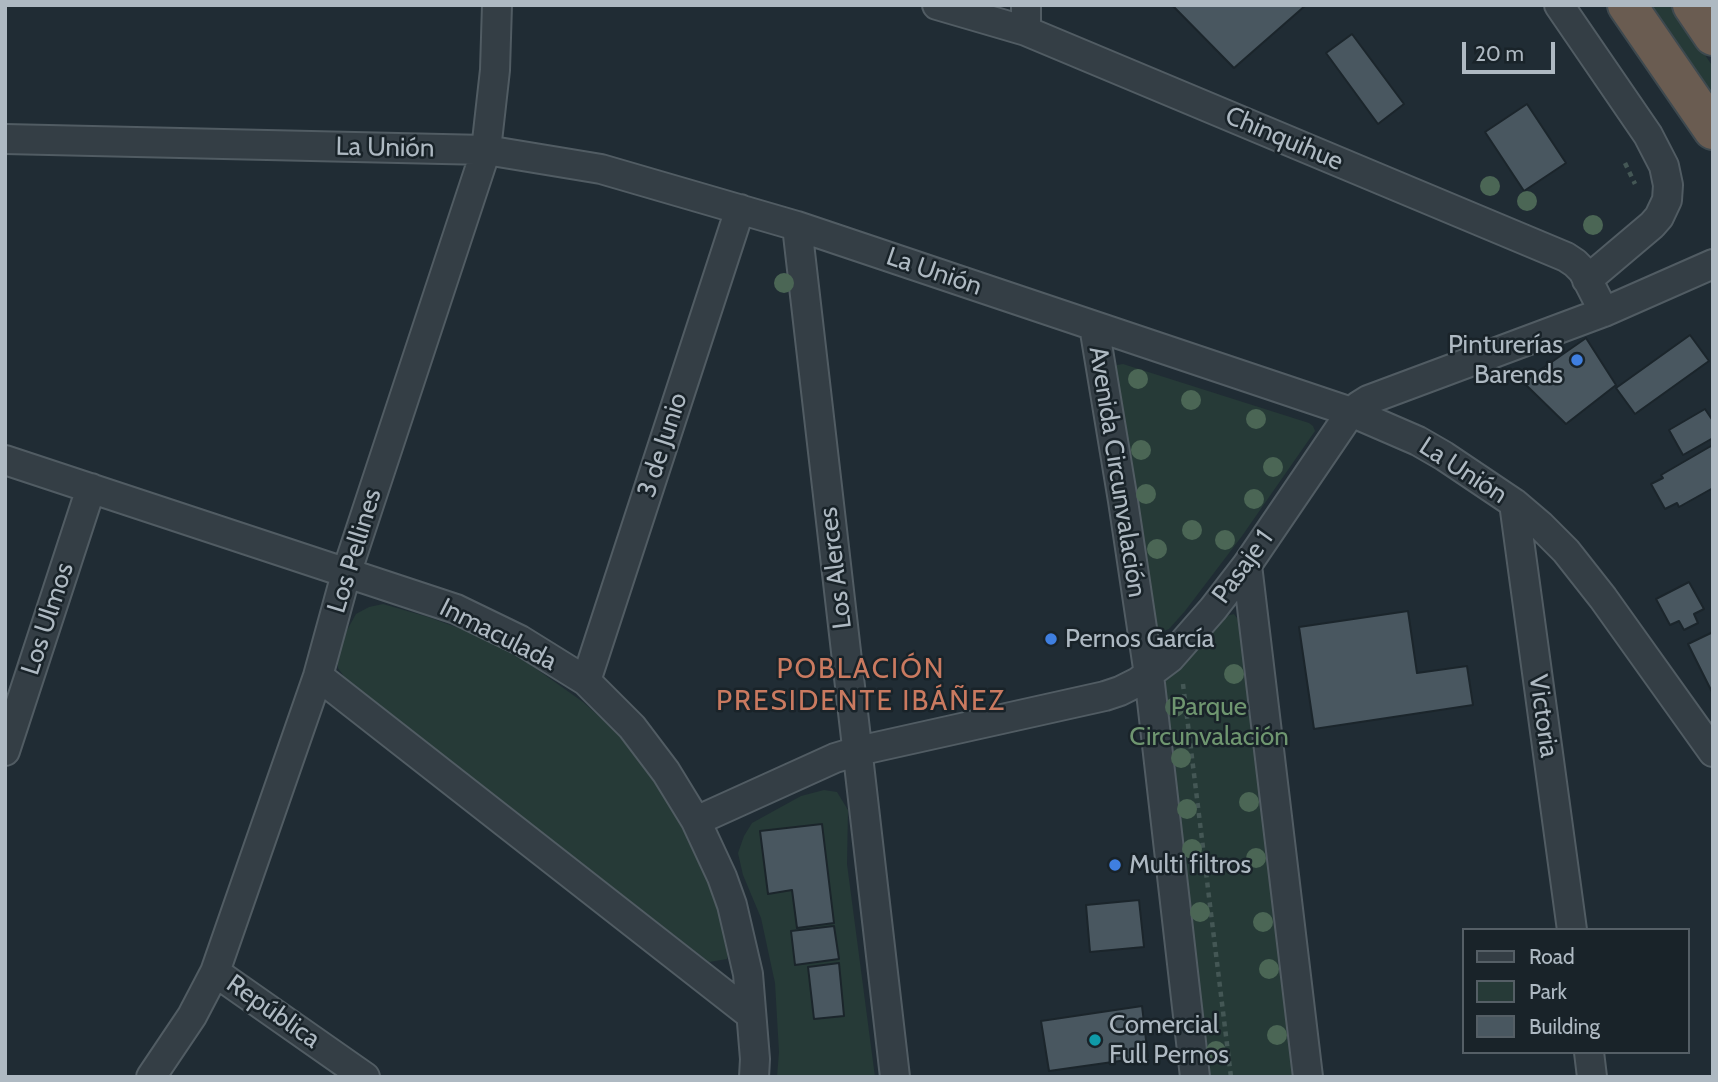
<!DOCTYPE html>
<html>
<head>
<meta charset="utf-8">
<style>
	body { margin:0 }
	#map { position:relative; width:1718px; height:1082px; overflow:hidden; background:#202c34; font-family:Cabin,sans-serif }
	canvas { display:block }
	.frame { position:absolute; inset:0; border:7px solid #aeb9c2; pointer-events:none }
	.legend { position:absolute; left:1462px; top:928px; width:228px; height:126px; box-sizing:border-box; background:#192329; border:2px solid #555f66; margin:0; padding:9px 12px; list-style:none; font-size:21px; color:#aeb9c2 }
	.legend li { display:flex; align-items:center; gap:14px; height:35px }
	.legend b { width:35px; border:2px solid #555f66 }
	.scale { position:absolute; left:1462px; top:42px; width:93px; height:32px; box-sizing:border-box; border:4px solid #aeb9c2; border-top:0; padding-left:9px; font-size:21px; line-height:24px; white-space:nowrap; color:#aeb9c2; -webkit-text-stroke:5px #192329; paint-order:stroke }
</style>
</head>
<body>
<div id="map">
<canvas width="1718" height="1082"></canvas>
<div class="frame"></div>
<ul class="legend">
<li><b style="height:9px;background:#343e45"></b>Road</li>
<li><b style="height:19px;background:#263a37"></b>Park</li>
<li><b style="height:19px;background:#495760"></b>Building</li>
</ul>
<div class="scale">20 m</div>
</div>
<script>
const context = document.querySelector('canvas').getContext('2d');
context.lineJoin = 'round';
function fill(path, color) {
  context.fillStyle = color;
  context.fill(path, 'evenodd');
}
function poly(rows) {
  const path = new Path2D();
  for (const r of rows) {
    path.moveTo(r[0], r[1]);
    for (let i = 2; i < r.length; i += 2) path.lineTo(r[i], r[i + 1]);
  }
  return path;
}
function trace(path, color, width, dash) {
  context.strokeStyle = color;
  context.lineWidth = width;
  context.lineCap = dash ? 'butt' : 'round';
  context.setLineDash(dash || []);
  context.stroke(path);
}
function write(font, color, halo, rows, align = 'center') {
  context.font = font + ' Cabin,sans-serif';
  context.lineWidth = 5;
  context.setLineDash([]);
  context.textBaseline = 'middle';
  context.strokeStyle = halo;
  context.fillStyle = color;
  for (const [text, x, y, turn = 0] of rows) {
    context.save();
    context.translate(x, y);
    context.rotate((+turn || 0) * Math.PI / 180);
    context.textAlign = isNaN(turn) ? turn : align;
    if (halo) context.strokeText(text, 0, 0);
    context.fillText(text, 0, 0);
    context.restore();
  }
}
fill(poly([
	[1646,5,1672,5,1713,67,1713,107],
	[1123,364,1309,423,1313,426,1315,431,1242,536,1185,611,1169,629,1161,632,1156,631,1113,369,1117,365],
	[383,604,428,617,478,635,528,663,583,702,624,739,655,776,680,818,713,889,729,946,727,959,709,962,347,681,338,668,338,651,342,639,356,614,369,607],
	[1234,614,1239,621,1293,1077,1209,1077,1162,685,1164,679,1185,662,1221,620,1226,616],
	[824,790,837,792,848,810,847,864,875,1077,777,1077,779,1052,775,983,761,918,743,875,738,853,744,836,752,823,801,796]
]), '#263a37');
const building = poly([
	[1172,5,1306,5,1234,68,1172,5],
	[1352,34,1404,104,1378,124,1326,53,1352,34],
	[1527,104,1566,163,1524,191,1485,132,1527,104],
	[1690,335,1709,361,1635,414,1616,388,1690,335],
	[1586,338,1616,385,1566,424,1523,382,1586,338],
	[1705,409,1713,421,1713,438,1683,455,1669,430,1705,409],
	[1711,446,1713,449,1713,488,1679,507,1677,503,1665,509,1651,484,1663,478,1661,475,1711,446],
	[1689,582,1704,609,1694,614,1698,623,1684,630,1679,621,1670,625,1656,599,1689,582],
	[1408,611,1417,673,1467,666,1473,705,1314,729,1299,627,1408,611],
	[1713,632,1713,694,1688,644,1713,632],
	[822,824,834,923,797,928,792,890,768,894,760,831,822,824],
	[1139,900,1144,947,1090,952,1086,905,1139,900],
	[834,926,839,959,795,965,791,931,834,926],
	[839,963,844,1016,814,1019,808,967,839,963],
	[1142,1006,1148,1057,1049,1071,1041,1021,1142,1006]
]);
fill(building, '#495760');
trace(building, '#1b252b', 2);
const street = poly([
	[937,5,1026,31,1566,257,1575,263,1583,271,1604,312],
	[1026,5,1026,31],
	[1559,5,1648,135,1664,166,1668,185,1667,200,1659,217,1652,225,1587,280],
	[5,139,486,150,601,169,797,226,1351,412,1418,441,1444,456,1514,503,1541,526,1566,551,1603,598,1713,752],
	[797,226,895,1077],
	[1094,326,1123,501,1149,675,1195,1077],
	[5,460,456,609,520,640,586,681,632,727,666,772,696,821,722,877,732,905,748,974,755,1059,754,1077],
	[1514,503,1572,930],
	[1247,565,1308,1077],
	[318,676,751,1015],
	[586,681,740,209],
	[5,751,91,488],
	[696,821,835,758,858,751,1105,696,1120,691,1138,682,1170,658,1213,609,1247,565,1351,412,1360,405,1368,400,1604,312,1713,264],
	[215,972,365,1077],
	[1589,1052,1592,1077],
	[151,1077,192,1016,215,972,318,676,346,574,486,150,495,70,497,5]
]);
const highway = poly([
	[1627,5,1713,130],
	[1692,5,1713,36]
]);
trace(street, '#515c63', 32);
trace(highway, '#3e494f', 42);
trace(poly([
	[1625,163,1635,184],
	[1183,684,1231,1077]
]), '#445755', 4.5, [5, 5]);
trace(street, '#343e45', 28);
trace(highway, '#6a5c51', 38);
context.fillStyle = '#4b6655';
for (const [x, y] of [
	[1490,186],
	[1527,201],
	[1593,225],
	[784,283],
	[1138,379],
	[1191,400],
	[1256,419],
	[1141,450],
	[1273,467],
	[1146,494],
	[1254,499],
	[1192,530],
	[1225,540],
	[1157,549],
	[1234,674],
	[1175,707],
	[1181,758],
	[1249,802],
	[1187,809],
	[1192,849],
	[1256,858],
	[1200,912],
	[1263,922],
	[1269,969],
	[1277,1035],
	[1216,1051]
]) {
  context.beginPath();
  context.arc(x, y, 10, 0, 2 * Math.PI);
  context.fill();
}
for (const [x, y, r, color] of [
	[1577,360,7,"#3f7fe0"],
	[1051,639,7,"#3f7fe0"],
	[1115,865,7,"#3f7fe0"],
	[1095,1040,7,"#0f9aa8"]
]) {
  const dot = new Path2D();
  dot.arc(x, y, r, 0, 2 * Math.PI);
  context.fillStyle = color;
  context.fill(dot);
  trace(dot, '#192329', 2.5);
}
write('26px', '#aeb9c2', '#192329', [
	["Chinquihue",1284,139,23],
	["La Unión",385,148,1],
	["La Unión",934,272,19],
	["3 de Junio",663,445,-72],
	["La Unión",1463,471,33],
	["Avenida Circunvalación",1117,472,81],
	["Los Pellines",355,551,-73],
	["Pasaje 1",1243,567,-54],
	["Los Alerces",836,568,-97],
	["Los Ulmos",48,619,-72],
	["Inmaculada",498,635,27],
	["Victoria",1543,716,82],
	["República",273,1012,35]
]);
write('26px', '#aeb9c2', '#192329', [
	["Pinturerías",1563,345,"right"],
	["Barends",1563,375,"right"],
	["Pernos García",1065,639],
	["Multi filtros",1129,865],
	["Comercial",1109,1025],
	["Full Pernos",1109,1055]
], 'left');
write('26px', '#6f9670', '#192329', [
	["Parque",1209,707],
	["Circunvalación",1209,737]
]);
context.letterSpacing = '2px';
write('28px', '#ca7a60', '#192329', [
	["POBLACIÓN",861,670],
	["PRESIDENTE IBÁÑEZ",861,702]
]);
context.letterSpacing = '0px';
</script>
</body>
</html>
